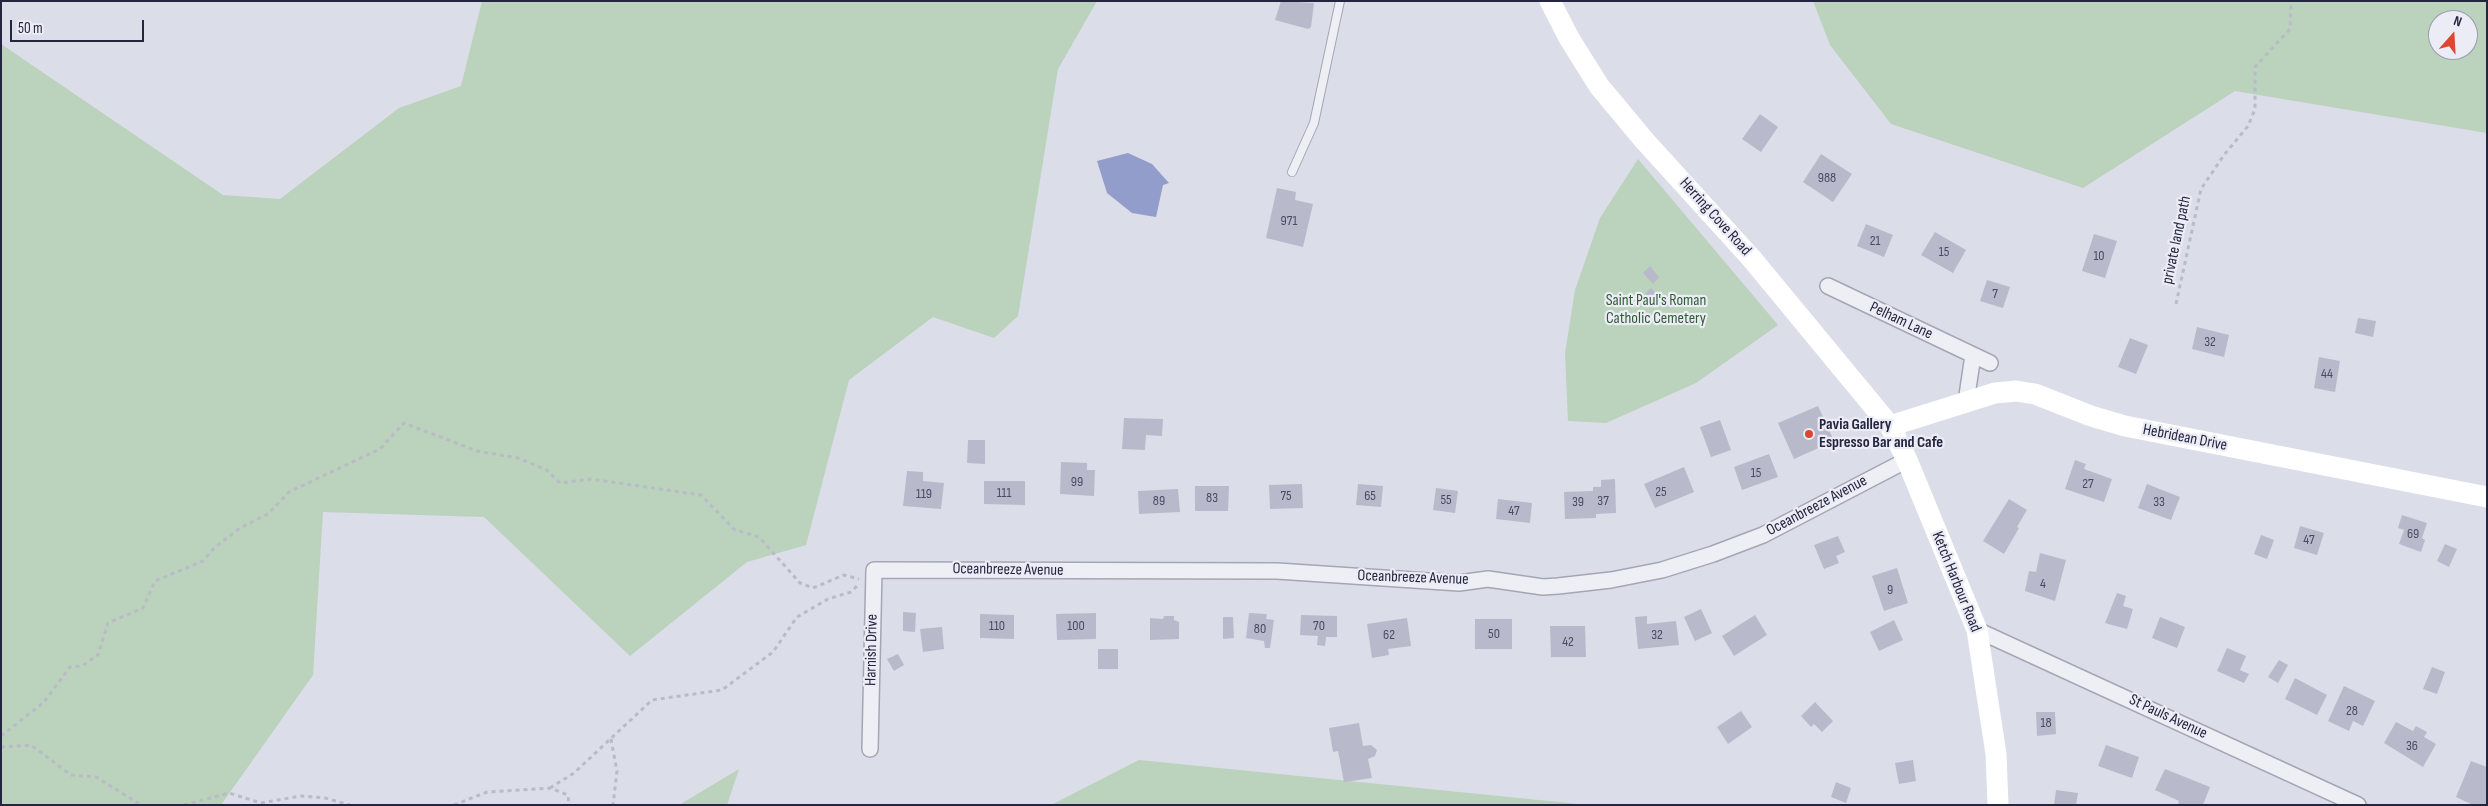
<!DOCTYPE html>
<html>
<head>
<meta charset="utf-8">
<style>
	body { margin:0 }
	#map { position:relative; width:2488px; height:806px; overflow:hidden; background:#dbdde8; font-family:"Sofia Sans Condensed",sans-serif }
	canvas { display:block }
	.frame { position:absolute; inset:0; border:2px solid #24263f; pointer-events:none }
	.north { position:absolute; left:2428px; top:10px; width:50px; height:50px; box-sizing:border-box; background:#ebecf5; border:1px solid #9b9dac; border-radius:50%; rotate:19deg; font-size:14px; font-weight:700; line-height:20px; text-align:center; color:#24263f }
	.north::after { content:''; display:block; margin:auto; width:18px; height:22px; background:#dc4730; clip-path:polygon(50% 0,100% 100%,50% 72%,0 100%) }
	.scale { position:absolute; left:10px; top:20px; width:134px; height:22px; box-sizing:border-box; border:2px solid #24263f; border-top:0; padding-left:6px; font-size:15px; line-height:18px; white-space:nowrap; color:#24263f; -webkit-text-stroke:4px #ebecf5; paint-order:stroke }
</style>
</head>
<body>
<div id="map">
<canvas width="2488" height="806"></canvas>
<div class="frame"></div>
<div class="north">N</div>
<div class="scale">50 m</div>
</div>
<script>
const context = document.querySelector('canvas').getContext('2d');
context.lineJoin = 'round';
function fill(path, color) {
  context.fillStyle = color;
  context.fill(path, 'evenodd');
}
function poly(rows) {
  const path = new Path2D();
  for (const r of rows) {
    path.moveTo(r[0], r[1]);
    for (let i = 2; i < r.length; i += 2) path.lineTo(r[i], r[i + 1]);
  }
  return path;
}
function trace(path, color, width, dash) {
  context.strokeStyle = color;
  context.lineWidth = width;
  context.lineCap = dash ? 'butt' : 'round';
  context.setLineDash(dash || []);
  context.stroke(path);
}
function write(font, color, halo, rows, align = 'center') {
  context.font = font + ' "Sofia Sans Condensed",sans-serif';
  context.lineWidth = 4.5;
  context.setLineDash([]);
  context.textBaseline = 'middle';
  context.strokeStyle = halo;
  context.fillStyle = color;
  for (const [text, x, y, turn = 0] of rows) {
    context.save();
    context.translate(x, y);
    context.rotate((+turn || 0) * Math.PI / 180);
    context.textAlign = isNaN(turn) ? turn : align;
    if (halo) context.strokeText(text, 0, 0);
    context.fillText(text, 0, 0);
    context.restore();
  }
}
fill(poly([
	[482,1,1097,1,1058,69,1018,316,994,338,933,317,849,380,806,545,747,562,630,656,484,517,323,512,313,675,221,805,1,805,1,44,223,195,280,199,399,108,461,86],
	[1813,1,2487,1,2487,133,2235,91,2083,188,1891,124,1830,45],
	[2438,20,2468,20,2468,50,2438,50],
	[1638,159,1778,325,1696,383,1606,423,1568,421,1565,353,1575,290,1600,218],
	[1139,760,1589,805,1051,805],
	[739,769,727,805,679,805]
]), '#bbd2bc');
fill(poly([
	[1128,153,1152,164,1169,183,1163,185,1156,217,1132,213,1107,193,1097,161]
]), '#929dcc');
fill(poly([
	[1281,1,1314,3,1311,27,1308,29,1275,20],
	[1760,114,1778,127,1761,152,1742,139],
	[1821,154,1852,174,1833,202,1803,182],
	[1277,188,1296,192,1295,200,1313,204,1303,247,1266,238],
	[1866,224,1893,235,1884,257,1857,246],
	[1935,232,1966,250,1953,273,1921,255],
	[2094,234,2117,241,2105,278,2082,271],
	[1650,266,1659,277,1653,284,1643,273],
	[1987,280,2010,287,2003,308,1980,301],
	[1651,288,1661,299,1654,305,1644,295],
	[2358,318,2376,321,2373,337,2355,333],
	[2197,327,2229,335,2224,357,2192,349],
	[2130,338,2148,345,2136,374,2118,367],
	[2319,357,2340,361,2335,392,2314,388],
	[1818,406,1834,441,1794,459,1778,423],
	[1124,418,1163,419,1162,436,1146,435,1145,450,1122,449],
	[1720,420,1731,450,1711,457,1700,427],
	[968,440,985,440,985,464,967,463],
	[1769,454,1778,477,1742,490,1734,467],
	[2075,460,2086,464,2084,469,2112,479,2104,502,2065,489],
	[1061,462,1087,463,1087,470,1095,470,1094,496,1060,494],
	[1684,467,1694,492,1655,508,1644,484],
	[907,471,923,472,923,481,944,483,941,509,903,506],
	[1615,479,1616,513,1596,514,1596,518,1565,519,1564,492,1593,491,1593,487,1601,487,1601,480],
	[984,481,1025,481,1025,505,984,504],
	[1302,484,1303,508,1270,509,1269,485],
	[1358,484,1383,486,1381,507,1356,505],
	[2147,484,2180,497,2171,520,2138,508],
	[1195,486,1229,486,1228,511,1195,511],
	[1436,488,1458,491,1455,513,1433,510],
	[1178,489,1180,512,1139,514,1138,491],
	[1498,499,1532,503,1530,523,1496,519],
	[2009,499,2027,510,2017,527,2019,528,2004,554,1983,541],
	[2402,515,2427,523,2422,538,2425,540,2421,552,2399,544,2404,530,2398,528],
	[2300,526,2324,533,2317,555,2294,548],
	[2261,535,2274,540,2267,559,2254,554],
	[1838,536,1845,552,1836,556,1839,563,1824,569,1814,545],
	[2445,544,2457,549,2449,567,2437,561],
	[2040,553,2066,560,2055,601,2025,591,2029,571,2036,572],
	[1897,568,1908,603,1884,611,1872,576],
	[2117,593,2126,596,2123,606,2133,609,2127,629,2105,623],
	[1701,609,1712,633,1695,641,1684,617],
	[903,612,916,613,915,632,903,631],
	[1096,613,1096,639,1057,640,1056,614],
	[1249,613,1267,614,1266,619,1274,620,1270,648,1265,648,1264,641,1246,638],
	[980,614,1014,615,1014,639,980,638],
	[1301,615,1337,616,1337,637,1326,637,1325,646,1317,645,1318,636,1300,635],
	[1755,615,1767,635,1734,656,1722,636],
	[1164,616,1174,616,1174,620,1179,622,1179,639,1150,640,1150,618,1163,619],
	[1647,616,1647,624,1676,621,1679,645,1638,649,1635,617],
	[1223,617,1233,617,1234,638,1223,639],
	[2160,617,2185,627,2177,648,2152,638],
	[1407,618,1411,646,1388,649,1389,655,1372,658,1367,624],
	[1475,619,1512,619,1512,649,1475,649],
	[1894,620,1903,640,1879,651,1870,632],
	[1550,626,1585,626,1586,657,1551,657],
	[942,627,944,649,923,652,920,629],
	[2227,648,2246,656,2240,670,2249,674,2244,683,2217,671],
	[1098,649,1118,649,1118,669,1098,669],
	[898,654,904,665,894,671,887,659],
	[2279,660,2288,665,2278,683,2268,677],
	[2432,667,2445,672,2437,694,2423,689],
	[2295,678,2327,695,2317,715,2285,699],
	[2344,686,2375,701,2363,726,2353,721,2349,731,2328,721],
	[1815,702,1833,721,1822,732,1814,724,1811,727,1801,716],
	[1741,711,1752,727,1728,744,1717,727],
	[2036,712,2055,712,2056,734,2037,736],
	[2396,722,2413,731,2416,726,2427,732,2424,737,2436,744,2423,767,2384,743],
	[1359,723,1363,746,1371,745,1377,750,1375,756,1368,759,1372,778,1344,782,1338,751,1333,752,1329,728],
	[2106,745,2139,757,2132,778,2098,766],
	[1913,760,1916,781,1899,784,1895,763],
	[2471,761,2487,767,2487,805,2473,805,2456,797],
	[2165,769,2210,787,2203,805,2178,805,2179,801,2155,790],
	[1836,782,1851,788,1846,803,1831,797],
	[2056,790,2078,793,2076,805,2054,805]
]), '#b8bacb');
const lane = poly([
	[1292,172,1314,123,1340,1]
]);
const street = poly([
	[1828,286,1990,363],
	[1966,402,1973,355],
	[1977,630,2358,805],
	[870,749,874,570,1277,571,1459,583,1488,579,1543,587,1558,586,1611,580,1662,570,1713,554,1763,535,1907,460]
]);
trace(lane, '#a4a6b5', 10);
trace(street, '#a4a6b5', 18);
trace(poly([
	[2176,304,2201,189,2224,155,2248,126,2255,109,2255,67,2290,29,2291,1],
	[1,736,44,702,70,667,82,666,98,655,108,623,143,608,155,581,203,561,214,548,240,528,268,514,289,492,380,449,404,423,477,451,518,458,547,470,560,483,591,479,701,495,735,530,759,537,800,583,813,588,844,575,859,579],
	[611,739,617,771,613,805],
	[1,747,31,745,71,775,96,777,141,805],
	[550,788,574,773,652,700,722,690,773,652,797,617,828,599,851,592,857,586],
	[184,805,229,793,261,803,301,796,325,798,350,805],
	[454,805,487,792,550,788,568,795,569,805]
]), '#b9bbc6', 3, [4, 4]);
trace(lane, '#eeeff5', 8);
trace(street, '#eeeff5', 15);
trace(poly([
	[1550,1,1569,38,1599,86,1644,140,1752,259,1890,426,1907,460,1977,630,1996,754,1998,805],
	[1890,426,1995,393,2016,391,2035,394,2091,416,2125,426,2487,497]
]), '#fff', 21);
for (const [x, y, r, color] of [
	[1809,434,5,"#dc4730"]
]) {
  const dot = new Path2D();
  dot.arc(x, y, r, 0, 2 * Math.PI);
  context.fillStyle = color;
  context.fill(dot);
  trace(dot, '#ebecf5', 2);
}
write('14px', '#494b62', null, [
	["988",1827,178],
	["971",1289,221],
	["21",1875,241],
	["15",1944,252],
	["10",2099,256],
	["7",1995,294],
	["32",2210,342],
	["44",2327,374],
	["15",1756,473],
	["99",1077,482],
	["27",2088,484],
	["25",1661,492],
	["111",1004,493],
	["119",924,494],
	["75",1286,496],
	["65",1370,496],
	["83",1212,498],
	["55",1446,500],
	["89",1159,501],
	["37",1603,501],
	["39",1578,502],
	["33",2159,502],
	["47",1514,511],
	["69",2413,534],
	["47",2309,540],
	["4",2043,584],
	["9",1890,590],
	["110",997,626],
	["100",1076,626],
	["70",1319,626],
	["80",1260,629],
	["50",1494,634],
	["62",1389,635],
	["32",1657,635],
	["42",1568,642],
	["28",2352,711],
	["18",2046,723],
	["36",2412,746]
]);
write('16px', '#24263f', '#ebecf5', [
	["Herring Cove Road",1715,217,48],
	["private land path",2177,240,-78],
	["Pelham Lane",1901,321,25],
	["Hebridean Drive",2185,438,11],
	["Oceanbreeze Avenue",1817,506,-28],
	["Oceanbreeze Avenue",1008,570,1],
	["Oceanbreeze Avenue",1413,578,2],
	["Ketch Harbour Road",1956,582,68],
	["Harnish Drive",872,650,-89],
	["St Pauls Avenue",2168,717,25]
]);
write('16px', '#2f5c34', '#ebecf5', [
	["Saint Paul's Roman",1656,301],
	["Catholic Cemetery",1656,319]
]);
write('bold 16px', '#24263f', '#ebecf5', [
	["Pavia Gallery",1819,425],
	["Espresso Bar and Cafe",1819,443]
], 'left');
</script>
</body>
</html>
